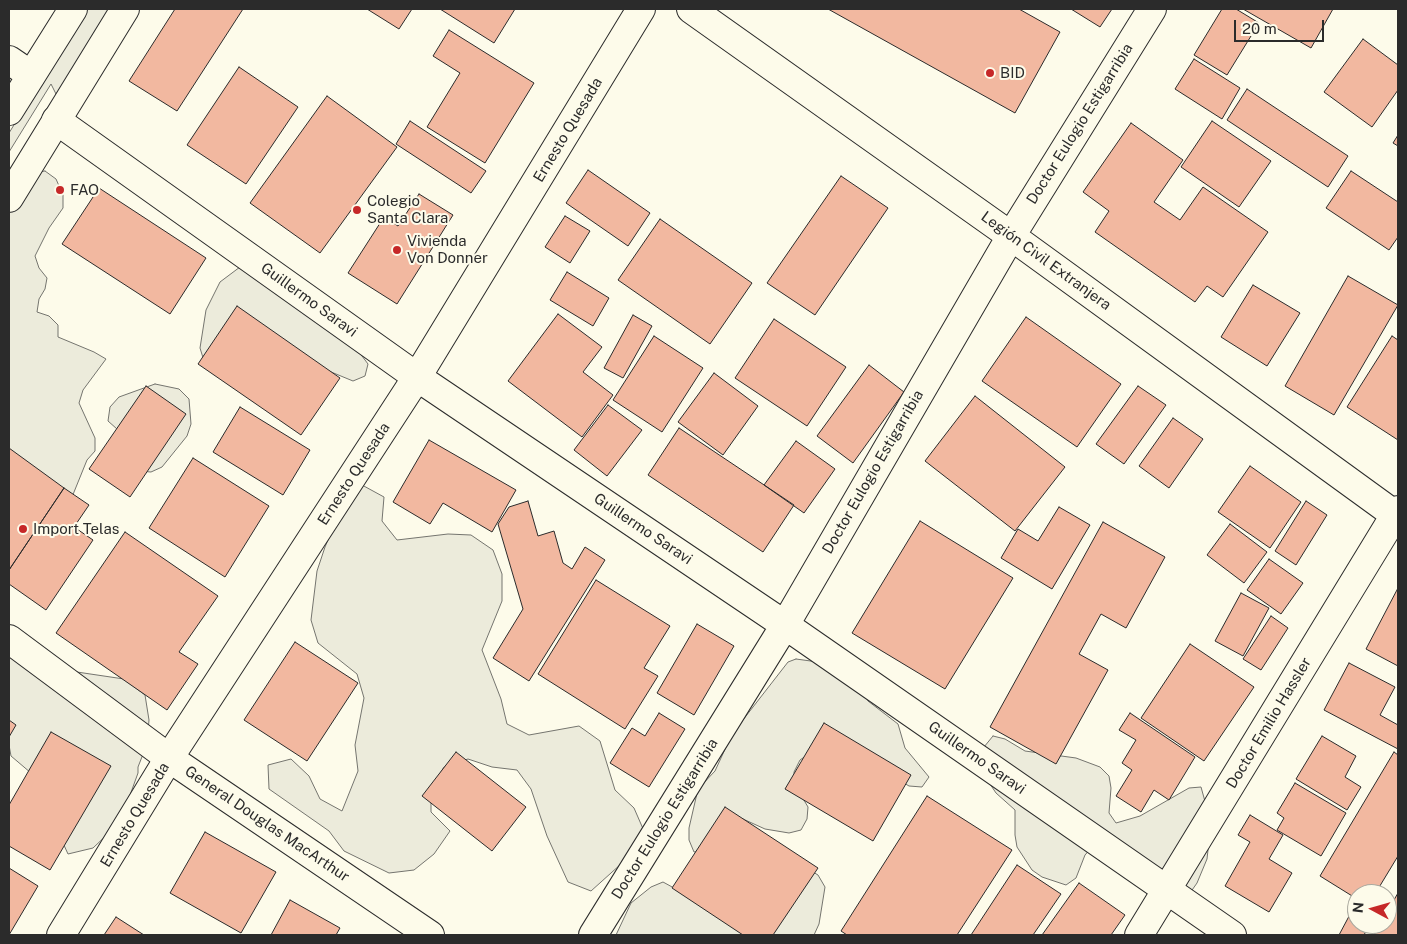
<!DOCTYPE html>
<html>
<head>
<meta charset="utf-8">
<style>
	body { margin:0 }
	#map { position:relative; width:1407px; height:944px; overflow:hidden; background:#fdfbea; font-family:"Public Sans",sans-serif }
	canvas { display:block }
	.frame { position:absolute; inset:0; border:10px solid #2b2b2b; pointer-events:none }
	.north { position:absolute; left:1347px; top:884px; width:50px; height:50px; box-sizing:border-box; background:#fdfbea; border:1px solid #a9a89e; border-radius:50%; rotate:276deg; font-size:14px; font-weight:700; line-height:20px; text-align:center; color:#2b2b2b }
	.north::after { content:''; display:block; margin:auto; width:18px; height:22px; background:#c62828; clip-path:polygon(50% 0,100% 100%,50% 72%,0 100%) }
	.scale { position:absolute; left:1234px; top:20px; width:90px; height:22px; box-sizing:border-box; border:2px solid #2b2b2b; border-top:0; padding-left:6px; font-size:15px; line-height:18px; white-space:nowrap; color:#2b2b2b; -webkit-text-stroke:4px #fdfbea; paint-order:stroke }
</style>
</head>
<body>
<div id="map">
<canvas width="1407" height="944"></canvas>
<div class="frame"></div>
<div class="north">N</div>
<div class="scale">20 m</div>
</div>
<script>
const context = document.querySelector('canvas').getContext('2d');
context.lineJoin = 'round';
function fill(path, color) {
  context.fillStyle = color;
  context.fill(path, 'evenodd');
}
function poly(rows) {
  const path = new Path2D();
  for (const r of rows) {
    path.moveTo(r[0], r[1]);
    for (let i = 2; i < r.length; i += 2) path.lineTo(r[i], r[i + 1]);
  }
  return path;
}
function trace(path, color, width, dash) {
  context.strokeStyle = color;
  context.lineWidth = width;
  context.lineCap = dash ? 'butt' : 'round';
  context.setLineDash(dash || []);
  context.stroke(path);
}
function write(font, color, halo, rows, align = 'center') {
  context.font = font + ' "Public Sans",sans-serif';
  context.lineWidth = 4;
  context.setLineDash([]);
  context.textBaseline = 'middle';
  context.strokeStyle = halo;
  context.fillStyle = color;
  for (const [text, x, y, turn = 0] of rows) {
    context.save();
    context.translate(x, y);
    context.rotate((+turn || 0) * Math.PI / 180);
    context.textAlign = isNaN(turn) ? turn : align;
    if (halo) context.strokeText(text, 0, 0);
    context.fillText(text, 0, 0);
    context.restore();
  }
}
const green = poly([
	[78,9,129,9,61,97,56,94,51,84,9,152,9,133,49,68,78,9],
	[45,171,56,179,63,195,63,208,49,228,35,256,39,268,47,278,45,289,39,299,37,312,49,316,58,325,58,337,94,352,106,359,83,390,79,403,95,438,95,451,87,460,72,497,9,494,9,213,32,173,45,171],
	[240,267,353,344,368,364,365,376,353,381,319,367,204,361,200,348,206,310,220,282,240,267],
	[155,384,179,389,189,399,191,424,187,436,162,467,151,472,126,470,117,429,108,421,110,407,119,397,155,384],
	[362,485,384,497,382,521,397,540,448,534,471,535,493,550,502,574,502,601,482,650,501,699,507,724,529,735,579,726,600,741,615,790,634,808,644,831,631,855,591,891,568,882,547,836,531,789,517,770,492,767,468,759,444,767,431,788,431,812,450,831,434,854,414,870,389,873,344,851,329,831,269,789,268,765,291,759,309,776,320,799,342,811,358,771,355,745,364,698,357,674,318,643,311,620,317,571,325,547,344,502,362,485],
	[9,625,20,631,50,668,124,679,145,695,149,720,147,744,138,767,138,773,125,809,112,830,93,848,68,854,31,773,11,756,9,745,9,625],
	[796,659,818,662,863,689,868,701,898,724,905,748,929,777,922,787,909,786,877,767,810,753,800,760,794,772,795,785,808,807,807,819,801,830,789,833,765,829,743,819,729,821,706,850,694,852,689,840,689,828,698,789,715,771,732,734,788,662,796,659],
	[993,736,1005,739,1025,751,1076,758,1100,767,1109,776,1111,788,1109,813,1116,823,1140,816,1189,788,1201,787,1211,823,1207,859,1197,883,1190,893,1093,846,1085,855,1076,878,1066,885,1042,877,1032,870,1017,847,1015,835,1015,810,996,793,982,772,984,747,993,736],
	[808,869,818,875,825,887,819,924,814,935,616,935,631,903,651,887,663,882,674,888,808,869]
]);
fill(green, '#ecebdb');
trace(green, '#74746e', 1);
const building = poly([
	[175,9,243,9,177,111,129,81,175,9],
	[367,9,412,9,399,29,367,9],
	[440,9,515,9,494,43,440,9],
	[828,9,1019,9,1060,32,1015,113,828,9],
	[1071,9,1112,9,1100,27,1071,9],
	[1222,9,1236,9,1259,23,1227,75,1194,55,1222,9],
	[1243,9,1333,9,1311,48,1243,9],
	[449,30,534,83,485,163,427,127,460,73,433,56,449,30],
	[1363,39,1398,65,1398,90,1372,127,1324,92,1363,39],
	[1194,59,1240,88,1222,119,1175,89,1194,59],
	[239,67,298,107,246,184,187,145,239,67],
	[1247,89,1348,156,1328,187,1227,120,1247,89],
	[327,96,397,147,320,253,250,203,327,96],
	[410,121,486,171,471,193,396,144,410,121],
	[1212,121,1271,161,1239,207,1181,167,1212,121],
	[1131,123,1183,160,1154,202,1180,220,1203,187,1268,232,1223,297,1207,286,1195,302,1095,232,1109,211,1083,192,1131,123],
	[1398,135,1398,146,1393,143,1398,135],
	[588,170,650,213,628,246,566,203,588,170],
	[1351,171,1398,202,1398,237,1389,250,1326,208,1351,171],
	[841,176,888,208,815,315,767,283,841,176],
	[99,188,206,258,170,314,62,244,99,188],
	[419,194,453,215,397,304,348,273,384,217,398,226,419,194],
	[565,216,590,231,570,263,545,247,565,216],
	[660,219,752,283,710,344,618,280,660,219],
	[567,272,609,298,593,326,550,300,567,272],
	[1348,276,1398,305,1334,415,1285,386,1348,276],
	[1253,285,1300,313,1267,366,1221,337,1253,285],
	[237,306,340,378,301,435,198,364,237,306],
	[558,314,602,347,583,372,613,395,582,437,508,381,558,314],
	[633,315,652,326,623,378,604,368,633,315],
	[1026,317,1121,384,1077,447,982,381,1026,317],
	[774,319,846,367,807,426,735,378,774,319],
	[654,336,703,368,662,432,613,400,654,336],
	[1392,336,1398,340,1398,440,1347,407,1392,336],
	[869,365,904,392,853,463,817,436,869,365],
	[714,373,758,406,723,455,678,422,714,373],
	[146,386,186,414,130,497,89,469,146,386],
	[1138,386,1166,405,1124,464,1096,444,1138,386],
	[975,396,1065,467,1015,531,925,461,975,396],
	[608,405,642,430,607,476,574,450,608,405],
	[240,407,310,450,283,495,213,452,240,407],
	[1173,418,1203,439,1169,488,1139,466,1173,418],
	[679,428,794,505,763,552,648,475,679,428],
	[429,440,516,490,492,532,443,503,430,524,393,502,429,440],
	[796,441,835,469,804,513,764,485,796,441],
	[9,448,64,488,9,570,9,448],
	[193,458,269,506,225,577,149,528,193,458],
	[1250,466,1301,502,1270,548,1218,512,1250,466],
	[64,488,89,505,74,527,93,540,46,610,9,584,9,570,64,488],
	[528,501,538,536,554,531,563,563,572,569,585,547,605,560,529,681,493,658,523,609,498,524,509,507,528,501],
	[1306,501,1327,515,1296,565,1275,551,1306,501],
	[1059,507,1090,525,1052,589,1001,558,1018,529,1038,541,1059,507],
	[920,521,1013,578,945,689,852,633,920,521],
	[1103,522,1165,557,1126,628,1101,614,1079,654,1108,670,1056,764,990,727,1103,522],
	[1230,524,1267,552,1244,583,1207,555,1230,524],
	[125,532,218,596,179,652,198,664,167,710,56,633,125,532],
	[1269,559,1303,583,1281,614,1247,590,1269,559],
	[596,580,670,626,644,668,658,676,625,729,538,674,596,580],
	[1398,588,1398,666,1366,649,1398,588],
	[1241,593,1269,608,1243,656,1215,641,1241,593],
	[1271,616,1288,628,1261,670,1243,659,1271,616],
	[697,624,734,646,694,715,657,693,697,624],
	[295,642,358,683,307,761,244,720,295,642],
	[1190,644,1254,687,1204,761,1141,718,1190,644],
	[1349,663,1395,687,1380,715,1398,725,1398,749,1324,710,1349,663],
	[659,713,685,729,649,787,610,763,632,728,645,736,659,713],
	[1130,713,1195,757,1169,800,1154,790,1141,812,1116,796,1132,770,1122,763,1136,740,1119,730,1130,713],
	[9,720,16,725,9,737,9,720],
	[824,723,911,775,873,841,785,789,824,723],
	[51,732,111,766,50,870,9,846,9,805,51,732],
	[1322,736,1356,756,1345,777,1361,787,1347,810,1296,779,1322,736],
	[456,752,526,807,492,851,422,796,456,752],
	[1394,752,1398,755,1398,856,1375,894,1357,894,1357,899,1320,876,1394,752],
	[1295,783,1346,813,1321,856,1277,830,1284,818,1277,813,1295,783],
	[927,796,1012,850,957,935,847,935,841,931,927,796],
	[725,807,818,868,773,935,743,935,672,888,725,807],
	[1250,815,1283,835,1269,859,1292,873,1269,912,1225,886,1250,842,1238,835,1250,815],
	[205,832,276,872,241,933,170,893,205,832],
	[1017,865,1061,894,1033,935,971,935,1017,865],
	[9,868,38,886,9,935,9,868],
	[1079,883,1125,915,1111,935,1042,935,1079,883],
	[1398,893,1398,935,1374,935,1380,924,1387,924,1387,912,1398,893],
	[290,900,340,928,336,935,271,935,290,900],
	[1355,905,1357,924,1370,924,1364,935,1339,935,1355,905],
	[116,917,144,935,104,935,116,917]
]);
fill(building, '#f2b8a0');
trace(building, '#2b2b2b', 1);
const minor = poly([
	[9,60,31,75],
	[9,639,169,758,430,935],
	[1139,935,1398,510]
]);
const tertiary = poly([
	[691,9,1011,236,1398,517],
	[56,120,417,377,785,625,1232,935],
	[61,935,169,758,417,377,641,9],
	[593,935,785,625,1011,236,1152,9]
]);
const trunk = poly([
	[9,111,73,9],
	[9,198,125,9]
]);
trace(minor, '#2b2b2b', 30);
trace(tertiary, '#2b2b2b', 30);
trace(trunk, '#2b2b2b', 30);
trace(minor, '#fdfbea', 28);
trace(tertiary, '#fdfbea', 28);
trace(trunk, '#fdfbea', 28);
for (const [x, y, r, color] of [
	[990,73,5,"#c62828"],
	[60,190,5,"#c62828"],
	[357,210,5,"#c62828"],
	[397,250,5,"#c62828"],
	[23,529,5,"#c62828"]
]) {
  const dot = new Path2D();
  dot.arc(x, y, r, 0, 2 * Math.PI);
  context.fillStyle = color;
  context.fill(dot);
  trace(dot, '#fdfbea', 2);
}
write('15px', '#2b2b2b', '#fdfbea', [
	["BID",1000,73],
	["FAO",70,190],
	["Colegio",367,201],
	["Santa Clara",367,218],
	["Vivienda",407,241],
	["Von Donner",407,258],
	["Import Telas",33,529]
], 'left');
write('15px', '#2b2b2b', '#fdfbea', [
	["Doctor Eulogio Estigarribia",1080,124,-58],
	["Ernesto Quesada",568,130,-59],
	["Legión Civil Extranjera",1046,261,36],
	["Guillermo Saravi",309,300,36],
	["Doctor Eulogio Estigarribia",873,472,-60],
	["Ernesto Quesada",354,474,-57],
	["Guillermo Saravi",643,529,34],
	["Doctor Emilio Hassler",1269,723,-59],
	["Guillermo Saravi",977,758,35],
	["Ernesto Quesada",135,815,-59],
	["Doctor Eulogio Estigarribia",665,819,-58],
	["General Douglas MacArthur",267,824,34]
]);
</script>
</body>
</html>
